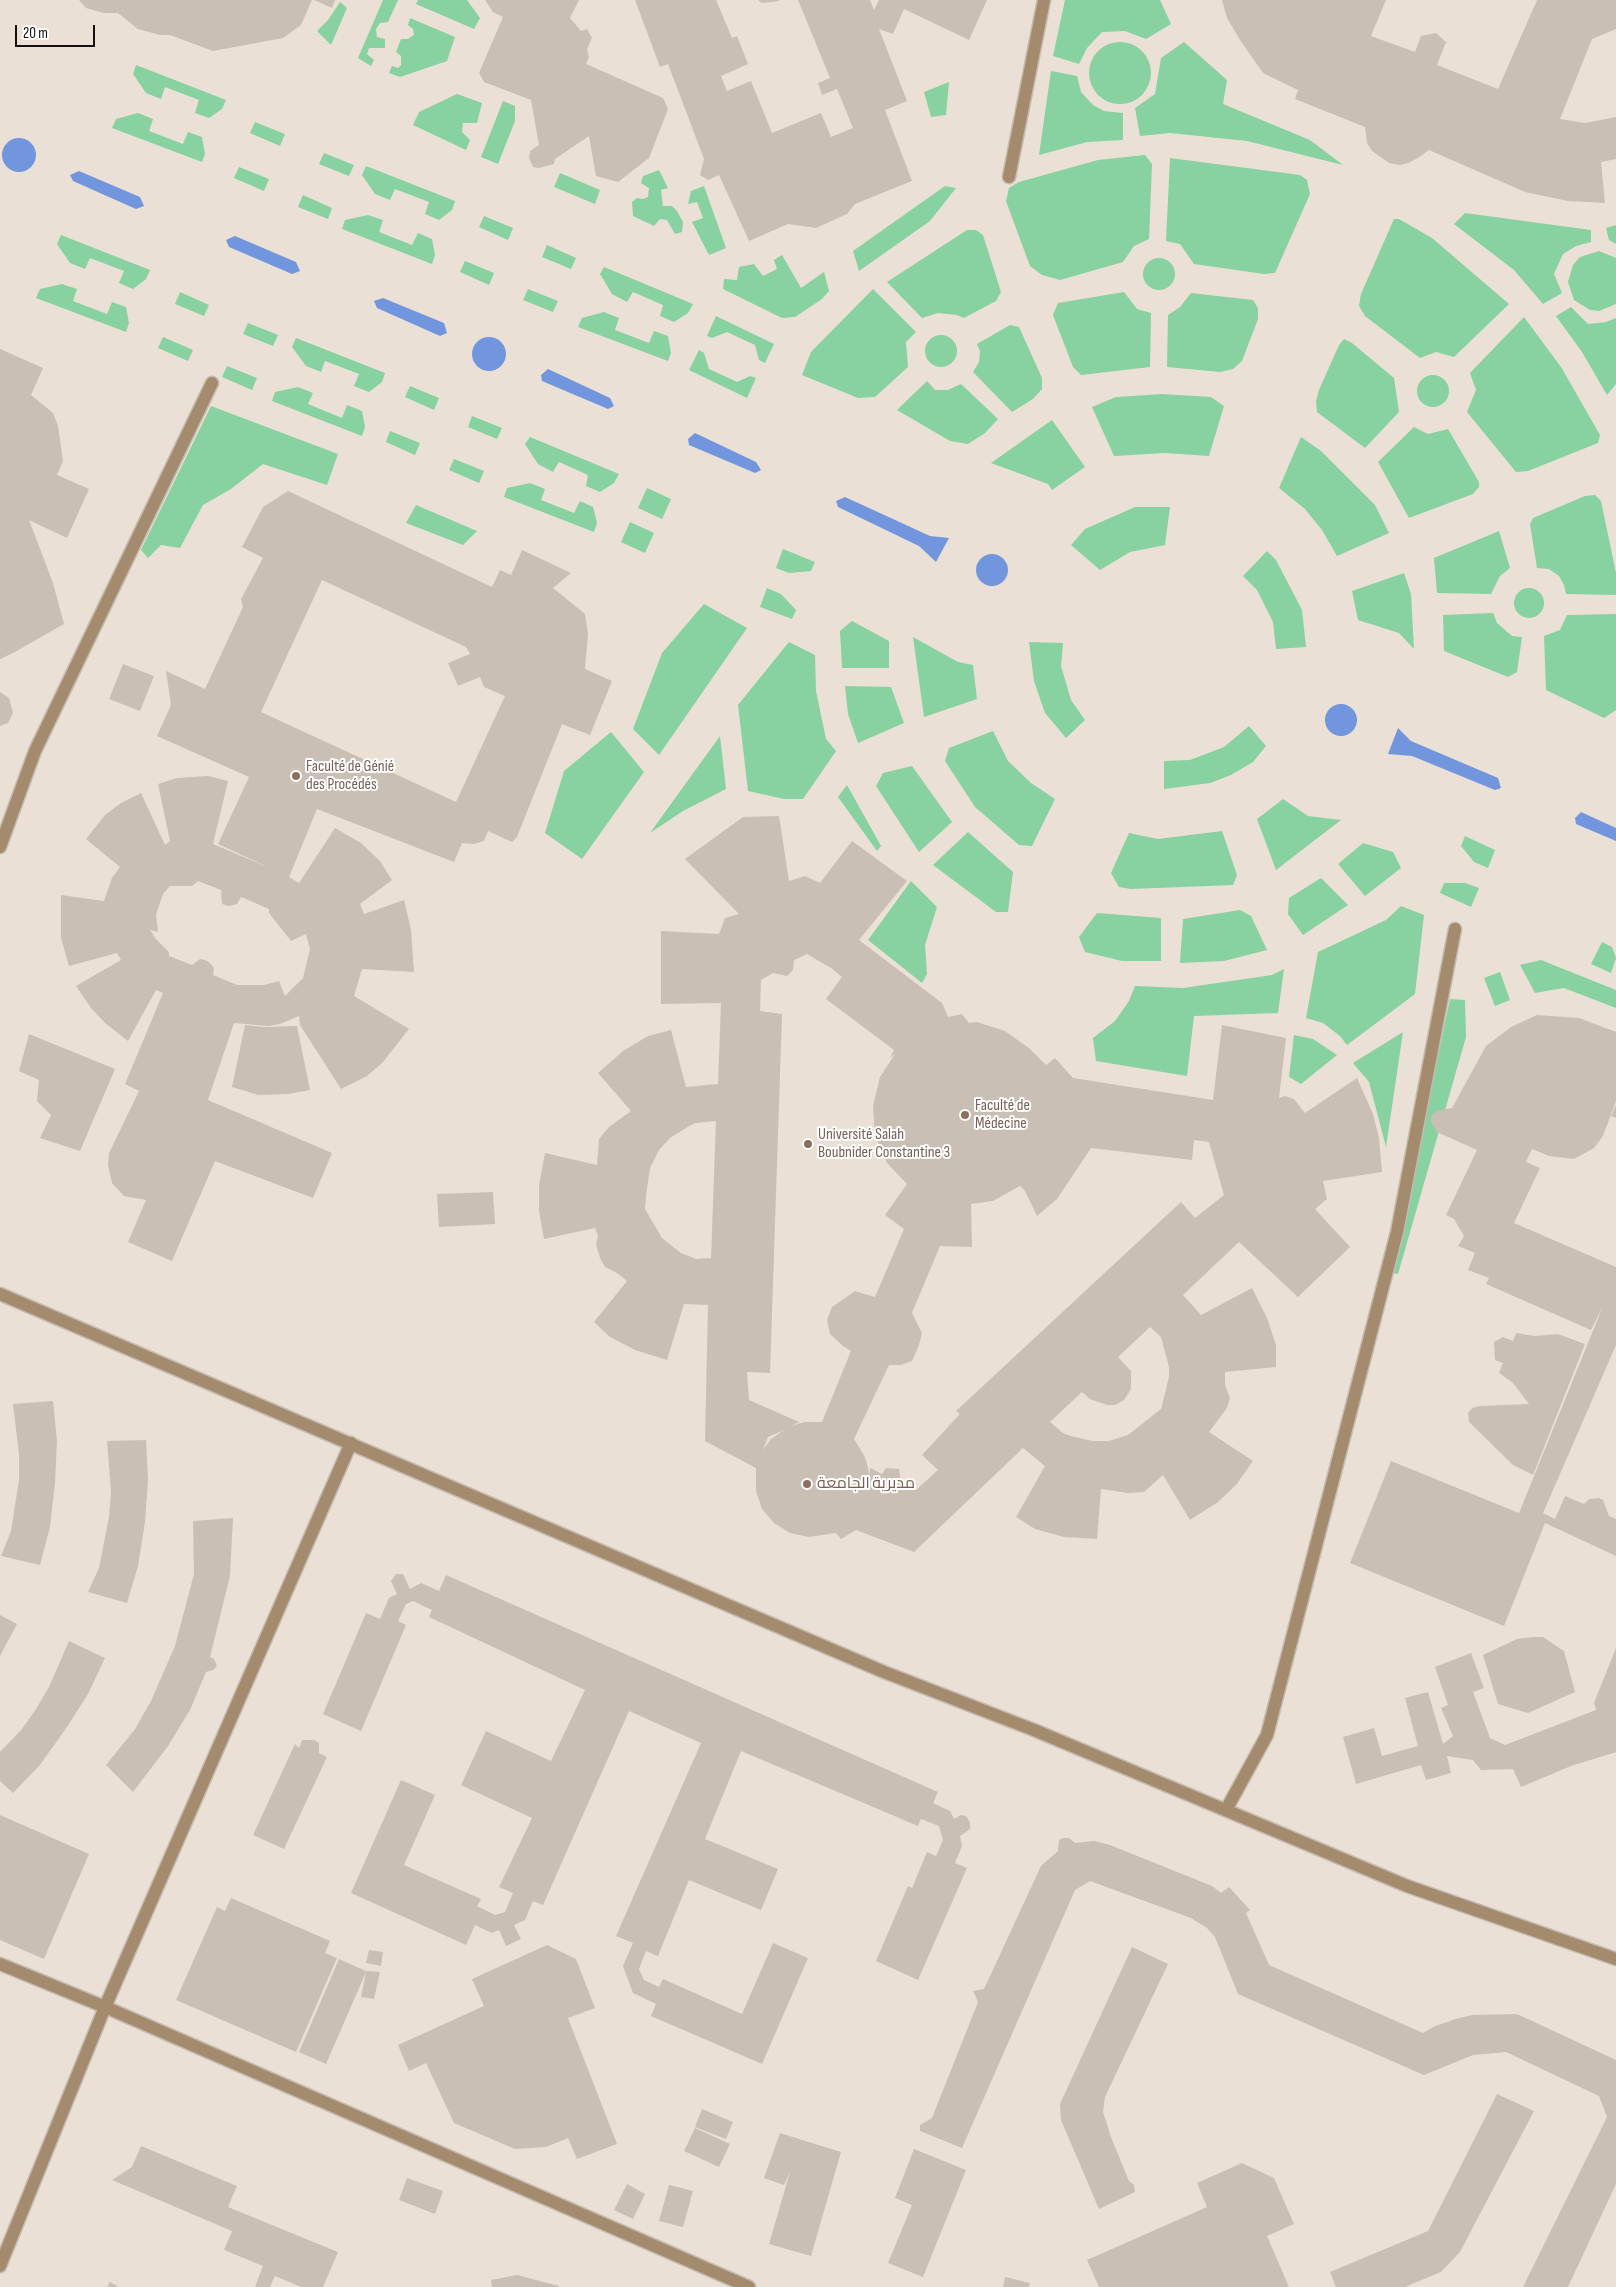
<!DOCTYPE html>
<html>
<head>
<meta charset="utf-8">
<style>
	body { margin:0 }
	#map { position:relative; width:1616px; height:2287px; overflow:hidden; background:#ebe0d5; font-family:"Sofia Sans Condensed",sans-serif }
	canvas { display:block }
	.scale { position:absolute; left:15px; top:25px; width:80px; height:22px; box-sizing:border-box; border:2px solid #14100d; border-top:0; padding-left:6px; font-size:15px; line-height:18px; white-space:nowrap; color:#14100d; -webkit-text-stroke:4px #fff; paint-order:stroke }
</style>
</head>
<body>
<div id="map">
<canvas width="1616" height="2287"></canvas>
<div class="scale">20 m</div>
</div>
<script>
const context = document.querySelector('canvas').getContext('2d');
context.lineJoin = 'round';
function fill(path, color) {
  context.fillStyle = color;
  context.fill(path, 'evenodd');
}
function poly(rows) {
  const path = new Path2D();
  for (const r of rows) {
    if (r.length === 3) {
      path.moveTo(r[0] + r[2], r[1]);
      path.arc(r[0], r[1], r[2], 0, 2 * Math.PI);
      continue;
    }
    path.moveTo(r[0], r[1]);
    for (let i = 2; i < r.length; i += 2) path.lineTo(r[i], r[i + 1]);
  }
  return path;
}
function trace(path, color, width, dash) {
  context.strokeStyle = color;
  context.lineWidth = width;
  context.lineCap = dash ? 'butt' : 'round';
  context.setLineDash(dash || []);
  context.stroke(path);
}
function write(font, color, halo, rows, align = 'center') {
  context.font = font + ' "Sofia Sans Condensed",Cairo,sans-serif';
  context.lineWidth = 4;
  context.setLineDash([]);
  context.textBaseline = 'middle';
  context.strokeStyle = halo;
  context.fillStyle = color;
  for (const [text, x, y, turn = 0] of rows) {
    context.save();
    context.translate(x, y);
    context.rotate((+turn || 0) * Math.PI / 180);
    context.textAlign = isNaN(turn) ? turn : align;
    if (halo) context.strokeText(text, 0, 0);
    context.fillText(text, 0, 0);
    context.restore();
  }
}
fill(poly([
	[383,0,398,0,388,22,380,23,376,29,377,37,385,39,385,48,369,48,367,54,374,60,371,66,358,58],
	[418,0,467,0,480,18,474,29,416,4],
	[1065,0,1160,0,1171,24,1146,39,1125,31,1102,32,1087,48,1079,64,1053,56],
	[340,2,347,8,331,45,317,31,328,20],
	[410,18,455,37,447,61,400,77,389,73,392,66,398,68,401,65,401,56,396,52,401,39,408,39,414,35,413,29,408,25],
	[1184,42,1227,80,1223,104,1310,140,1343,165,1247,141,1170,133,1140,136,1135,108,1155,94,1161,58],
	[1120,73,31],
	[136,65,226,100,222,109,209,118,195,113,199,100,165,87,161,99,146,93,133,74],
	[1051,71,1077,76,1081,92,1093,105,1104,111,1123,113,1123,140,1087,142,1039,155],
	[949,82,946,115,931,117,924,92],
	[457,94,482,103,477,123,463,123,462,132,470,140,466,150,413,125,419,112],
	[503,101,515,106,515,121,498,164,481,157],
	[138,113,153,119,149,131,183,144,188,132,202,137,205,154,202,162,112,128,116,119],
	[255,122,285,134,280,146,250,133],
	[324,153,354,165,349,176,319,164],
	[1145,155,1152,164,1149,239,1134,246,1123,262,1060,280,1042,275,1030,266,1006,201,1009,188,1019,182,1098,160],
	[1170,158,1300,175,1307,180,1310,194,1275,273,1264,274,1194,264,1180,244,1166,241],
	[366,166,455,201,452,210,439,220,425,214,429,202,395,189,390,200,375,194,362,175],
	[239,167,269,179,264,191,234,178],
	[659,170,668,188,661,190,663,206,672,206,677,211,683,222,682,232,675,234,667,220,660,219,654,226,633,216,632,202,637,198,643,199,648,197,649,188,641,183,643,176],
	[560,173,600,190,595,204,554,187],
	[704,186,726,248,709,255,692,222,703,218,697,202,688,204,691,191],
	[945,186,956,188,930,221,859,271,853,251],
	[303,195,332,208,328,219,298,207],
	[1465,213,1591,230,1591,242,1576,246,1563,254,1554,274,1562,293,1543,304,1514,270,1454,224],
	[368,215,383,220,379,232,412,245,418,233,432,239,435,255,432,264,342,229,345,220],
	[484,216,513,228,508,240,479,227],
	[1394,219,1399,219,1432,238,1509,304,1454,357,1436,352,1420,358,1365,316,1359,306,1361,294],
	[1616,225,1616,244,1609,240,1606,228],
	[967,230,976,230,983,235,1001,292,996,301,964,318,957,315,938,313,922,318,887,282],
	[61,235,150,270,146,279,133,289,119,283,124,271,90,258,85,269,70,263,57,244],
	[547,245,576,258,571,269,542,257],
	[1599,251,1616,258,1616,304,1599,311,1590,310,1574,300,1568,282,1573,265,1580,257],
	[782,255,801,288,824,272,829,291,822,299,795,317,782,318,723,289,724,279,737,280,739,267,754,264,763,276,777,269,774,260],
	[1159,274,16],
	[465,261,494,273,489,285,460,272],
	[604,267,693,304,688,313,674,322,660,316,663,305,633,292,627,302,612,294,600,274],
	[62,284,77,289,73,301,107,314,112,302,126,307,129,323,126,332,36,298,40,289],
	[528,289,558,301,553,312,523,300],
	[873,289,916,332,906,342,908,367,875,397,858,398,802,375,811,352],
	[180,292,209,305,204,316,175,304],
	[1124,292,1137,309,1151,313,1150,367,1081,375,1073,367,1053,315,1058,303],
	[1191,293,1253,300,1258,308,1258,319,1242,361,1233,369,1220,372,1167,367,1168,315,1180,307],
	[1571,307,1588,324,1606,322,1616,318,1616,384,1607,395,1582,352,1556,316],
	[604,312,619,318,615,330,649,343,654,331,668,336,671,353,668,361,578,327,582,318],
	[716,316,774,344,765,363,759,360,755,345,727,332,712,338,707,336],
	[1524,317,1561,367,1600,435,1598,443,1528,471,1516,472,1467,412,1476,390,1470,373],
	[248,323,278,335,273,346,243,334],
	[1010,325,1019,327,1042,378,1042,389,1033,399,1012,412,973,372,979,362,980,351,977,344],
	[941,351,16],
	[163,337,193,350,188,361,158,348],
	[296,338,385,373,382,382,369,392,354,386,359,374,325,361,321,372,306,366,292,347],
	[1344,339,1352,343,1394,378,1399,412,1365,448,1317,412,1316,401,1319,390,1339,345],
	[699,350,704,353,709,369,737,382,750,376,756,378,747,398,689,370],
	[227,366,257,378,252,390,222,377],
	[1433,391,16],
	[927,381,935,390,948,390,961,384,998,419,985,433,968,444,950,441,897,410],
	[410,386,439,398,434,410,405,397],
	[298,387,313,393,308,404,342,418,347,405,362,411,365,427,362,436,272,401,275,392],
	[1162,394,1211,397,1224,406,1209,456,1165,453,1114,456,1092,407,1116,397],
	[211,406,338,454,327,485,263,464,231,489,203,505,180,548,161,545,148,558,141,550],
	[472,416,502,428,497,439,468,427],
	[1052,420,1085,467,1052,490,1048,484,991,463],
	[1414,427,1428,434,1448,429,1479,482,1479,487,1473,494,1409,518,1378,462],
	[390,431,420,443,415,455,386,442],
	[530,437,619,474,614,483,600,492,586,486,588,475,559,462,553,472,538,464,525,444],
	[1301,437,1321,451,1375,505,1389,533,1337,556,1322,530,1305,509,1279,488],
	[454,459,484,471,479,483,449,470],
	[530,483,545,489,541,500,574,513,580,501,593,507,597,523,594,532,504,497,507,488],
	[647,488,671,499,662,519,638,508],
	[1595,495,1601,501,1616,573,1616,595,1566,594,1564,585,1559,576,1549,569,1537,568,1530,524,1533,518,1585,496],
	[416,505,477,531,463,545,406,523],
	[1135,507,1170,507,1165,545,1130,552,1100,570,1071,545,1085,529],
	[630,522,654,533,645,553,621,542],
	[1499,531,1510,568,1500,576,1491,594,1437,593,1434,558],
	[783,549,815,562,811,571,789,573,776,568],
	[1267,551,1276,560,1302,610,1306,647,1276,649,1273,622,1257,590,1243,576],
	[1404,573,1411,594,1414,649,1399,633,1358,620,1352,591],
	[1529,603,15],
	[767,588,781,594,796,610,792,619,760,607],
	[704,604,747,628,659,755,633,729,662,653],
	[1493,613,1497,623,1512,636,1522,637,1517,672,1508,677,1444,651,1443,615],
	[1616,614,1616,710,1604,718,1546,690,1544,636,1560,630,1567,615],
	[852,621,889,641,889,668,842,668,840,631],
	[913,637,958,662,973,665,977,699,924,717],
	[789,642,815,655,816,691,826,739,836,751,803,799,784,799,748,791,738,705],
	[1029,642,1063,643,1061,666,1071,700,1085,720,1066,738,1045,713,1034,681],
	[845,686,891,687,904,723,858,743,848,714],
	[1249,726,1266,746,1253,762,1231,775,1210,783,1164,789,1164,761,1190,760,1224,747],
	[993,731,1008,761,1031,783,1055,799,1032,846,1019,845,975,807,945,761,949,748],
	[611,732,644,772,582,859,545,833,564,771],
	[720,736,726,789,683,811,650,833],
	[912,766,952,822,919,852,876,786,883,773],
	[847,785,881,846,877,851,838,797],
	[1283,799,1308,816,1341,820,1276,870,1257,819],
	[1222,831,1237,875,1233,885,1131,889,1119,887,1111,873,1129,833,1158,839],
	[968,832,1013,872,1008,912,996,912,933,865],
	[1465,836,1495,850,1488,868,1474,862,1461,846],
	[1363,843,1393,852,1401,868,1365,896,1338,864],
	[1321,878,1348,905,1303,935,1288,914,1289,898],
	[911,881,937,907,925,945,927,974,922,983,868,940],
	[1444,883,1465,883,1479,888,1471,907,1440,893],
	[1401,906,1424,915,1415,994,1347,1045,1340,1036,1323,1023,1306,1018,1318,952,1386,920],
	[1240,910,1251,916,1267,950,1224,961,1180,963,1183,919],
	[1097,913,1161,918,1161,961,1122,961,1085,952,1079,937],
	[1602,942,1612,947,1616,958,1611,973,1591,964],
	[1541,960,1616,990,1616,1008,1564,988,1535,993,1520,965],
	[1284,969,1278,1013,1194,1016,1187,1076,1096,1061,1093,1038,1115,1021,1129,1001,1135,986,1183,988,1272,975],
	[1500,972,1510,1000,1495,1006,1484,978],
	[1450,999,1465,1000,1466,1037,1398,1274,1392,1273],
	[1403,1032,1386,1147,1369,1082,1353,1063],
	[1294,1035,1313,1039,1337,1055,1301,1084,1289,1077]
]), '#88d1a0');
fill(poly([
	[19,155,17],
	[79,171,140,197,144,206,136,209,73,181,70,175],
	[235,236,296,262,300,271,292,274,229,247,226,240],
	[383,298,444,323,447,333,440,336,377,308,374,301],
	[489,354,17],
	[548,369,610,398,614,406,608,409,542,381,541,375],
	[695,433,756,462,761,470,755,473,689,445,688,439],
	[845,497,930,536,949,538,936,562,919,546,838,507,836,501],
	[992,570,16],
	[1341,720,16],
	[1398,728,1411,741,1498,778,1501,788,1495,790,1412,756,1388,754],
	[1581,812,1616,828,1616,841,1576,824,1575,818]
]), '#7296de');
fill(poly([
	[79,0,312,0,301,25,283,38,213,51,170,35,160,35,138,29,118,13,104,13,86,8],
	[314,0,335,0,332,8],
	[485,0,579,0,570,18,581,31,587,29,592,38,587,49,589,57,586,64,663,98,668,109,649,158,618,182,596,176,589,136,555,159,554,164,539,168,533,167,529,158,530,151,539,145,531,100,484,82,479,73,503,17,493,12],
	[635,0,716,0,732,38,737,36,748,64,721,76,727,91,751,81,772,133,821,113,831,137,853,128,837,89,822,95,818,83,830,78,798,0,870,0,874,10,879,0,987,0,969,40,904,9,893,34,879,29,907,101,885,110,912,181,855,204,847,214,816,228,788,224,749,241,719,175,708,180,700,175,704,159,668,64,660,67],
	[758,0,779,0,779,1,762,3],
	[1222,0,1386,0,1371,36,1415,52,1421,36,1436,33,1446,42,1437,65,1498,89,1537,0,1616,0,1616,29,1592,39,1560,119,1585,123,1616,117,1616,159,1601,162,1605,203,1568,201,1525,192,1429,150,1418,158,1408,163,1400,165,1389,163,1372,151,1367,143,1365,127,1295,99,1298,90,1263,73,1240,40,1227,18],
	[0,349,43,368,31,395,53,413,58,426,63,461,57,475,89,489,67,538,29,520,53,583,64,624,13,653,0,659],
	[288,491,492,587,500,570,511,575,522,550,571,573,553,588,585,614,588,634,585,669,612,681,590,735,562,724,517,837,512,842,488,831,484,841,474,844,462,843,454,862,317,809,289,877,299,883,335,828,361,843,380,861,392,880,360,904,364,914,404,900,411,930,414,972,362,969,354,996,409,1029,383,1062,367,1076,341,1089,300,1025,299,1016,280,1024,268,1026,234,1023,208,1100,332,1153,313,1198,215,1161,172,1261,128,1242,146,1200,124,1196,112,1183,108,1165,109,1153,139,1091,125,1084,163,993,156,990,128,1041,105,1023,91,1008,76,986,121,960,117,953,69,966,61,938,61,895,104,901,112,878,120,867,86,839,105,815,121,803,141,793,165,845,170,841,158,784,177,778,208,776,228,781,213,844,270,868,218,844,249,777,157,736,171,705,166,671,205,689,243,607,241,599,263,558,242,547,263,507],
	[322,580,466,647,470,654,448,663,458,686,480,677,484,687,505,696,456,802,261,712],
	[198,881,221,890,222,904,228,906,237,904,241,897,269,909,269,913,291,941,306,934,310,949,303,978,285,996,279,981,264,985,237,985,213,975,214,968,210,963,205,960,200,959,192,965,169,956,169,952,156,939,150,930,158,932,156,915,163,894,170,886,192,886],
	[123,664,154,676,140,711,109,699],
	[0,692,9,698,13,713,8,723,0,726],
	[779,816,789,881,805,876,820,883,852,841,907,881,859,940,942,1003,948,1017,962,1014,969,1023,977,1022,1005,1031,1030,1049,1046,1065,1055,1058,1073,1078,1213,1100,1222,1025,1286,1038,1279,1098,1285,1096,1294,1099,1305,1113,1357,1078,1373,1114,1379,1138,1382,1172,1323,1181,1327,1199,1315,1209,1350,1247,1298,1297,1239,1242,1183,1295,1201,1315,1252,1288,1267,1318,1276,1345,1276,1367,1225,1372,1225,1385,1230,1398,1227,1408,1209,1432,1253,1461,1236,1485,1218,1502,1190,1520,1163,1475,1144,1492,1128,1493,1101,1489,1097,1539,1064,1537,1035,1529,1016,1517,1045,1466,1023,1448,914,1552,856,1530,841,1539,836,1533,809,1537,790,1533,774,1523,762,1509,756,1491,756,1468,705,1441,708,1305,684,1304,667,1360,635,1350,610,1337,594,1322,627,1281,617,1273,605,1267,600,1258,596,1244,598,1236,595,1228,544,1239,539,1211,539,1185,545,1153,597,1165,599,1139,609,1127,631,1111,598,1073,623,1051,648,1036,671,1030,686,1087,718,1084,721,1003,661,1004,661,931,719,934,725,918,739,914,685,859,743,817],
	[807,954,831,968,842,977,826,999,894,1050,890,1058,895,1054,880,1077,873,1106,875,1135,887,1163,907,1184,885,1215,904,1229,875,1297,855,1291,832,1307,827,1320,830,1334,843,1346,851,1351,822,1422,804,1422,791,1426,799,1422,749,1400,747,1372,770,1373,782,1014,760,1011,761,980,773,973,787,976,793,970,794,960],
	[716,1121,711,1258,696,1259,681,1253,662,1238,645,1209,646,1196,650,1168,659,1150,670,1138,689,1126,696,1123],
	[1194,1140,1209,1142,1224,1195,1195,1218,1181,1202,956,1411,960,1414,922,1455,938,1470,916,1490,901,1482,899,1469,886,1468,882,1474,870,1468,870,1476,865,1457,854,1439,889,1365,901,1365,912,1361,919,1345,922,1333,912,1313,940,1246,972,1247,971,1204,993,1201,1020,1186,1025,1191,1037,1216,1057,1199,1091,1148,1192,1160],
	[1150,1327,1161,1337,1169,1367,1169,1377,1161,1409,1128,1435,1109,1441,1092,1441,1071,1436,1063,1433,1050,1422,1082,1392,1090,1399,1107,1405,1115,1405,1124,1400,1131,1389,1131,1371,1118,1357],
	[784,1430,771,1439,763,1450,768,1437],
	[1537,1015,1579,1018,1616,1032,1616,1101,1603,1136,1594,1148,1574,1159,1549,1156,1532,1149,1526,1162,1540,1168,1514,1223,1616,1267,1616,1345,1543,1513,1555,1519,1565,1496,1584,1504,1589,1499,1599,1498,1603,1500,1609,1516,1616,1519,1616,1556,1545,1523,1504,1626,1350,1563,1391,1461,1519,1513,1603,1306,1591,1330,1486,1284,1489,1278,1468,1270,1475,1253,1458,1246,1464,1236,1454,1219,1446,1215,1477,1150,1437,1132,1432,1124,1431,1116,1436,1111,1452,1108,1486,1046,1511,1027],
	[245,1025,264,1027,297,1026,310,1090,288,1094,258,1095,232,1087],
	[29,1034,115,1069,80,1151,40,1138,51,1115,37,1101,39,1080,19,1071],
	[1616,1105,1616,1118,1611,1116],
	[493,1192,495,1224,439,1227,437,1194],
	[1516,1333,1535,1336,1558,1334,1585,1344,1533,1475,1513,1465,1469,1422,1468,1413,1472,1408,1480,1406,1529,1404,1513,1383,1499,1373,1503,1363,1495,1360,1494,1342,1503,1337,1513,1341],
	[53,1401,57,1441,55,1483,50,1527,40,1565,1,1556,11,1531,19,1480,19,1454,13,1404],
	[146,1440,148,1480,145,1522,138,1566,127,1603,88,1592,99,1568,109,1517,111,1491,107,1441],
	[233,1518,230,1576,210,1657,214,1659,217,1666,213,1670,206,1672,190,1710,168,1746,133,1792,106,1765,135,1729,151,1701,175,1646,194,1574,193,1521],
	[396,1574,403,1574,410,1589,421,1583,439,1591,446,1575,938,1792,933,1803,950,1811,954,1819,961,1815,966,1816,970,1822,970,1829,960,1836,962,1846,955,1863,967,1868,918,1980,876,1961,908,1886,912,1888,927,1852,936,1856,943,1840,939,1826,921,1819,918,1826,741,1751,705,1839,778,1869,761,1910,689,1880,658,1956,646,1951,639,1969,644,1980,659,1987,663,1979,742,2014,773,1943,808,1958,762,2064,651,2016,656,2004,633,1993,623,1966,633,1943,616,1936,701,1743,629,1711,543,1905,533,1901,525,1920,514,1925,521,1939,506,1946,499,1930,492,1933,475,1925,466,1945,351,1893,401,1780,435,1795,404,1865,481,1899,477,1906,495,1915,505,1912,513,1893,499,1887,532,1818,461,1785,486,1731,551,1761,585,1690,429,1617,432,1610,413,1601,406,1604,398,1621,406,1625,361,1731,323,1714,366,1613,380,1619,389,1598,397,1594,391,1581],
	[0,1615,17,1624,0,1656],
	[1532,1637,1543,1637,1564,1651,1575,1692,1528,1713,1498,1704,1483,1655,1517,1639],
	[69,1641,105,1658,88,1694,65,1730,39,1766,13,1793,0,1781,0,1752,22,1729,36,1709,49,1687],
	[1616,1648,1616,1752,1571,1766,1521,1787,1513,1769,1481,1770,1473,1760,1447,1756,1451,1773,1426,1780,1421,1765,1356,1784,1343,1737,1374,1728,1382,1756,1418,1746,1405,1698,1428,1692,1443,1744,1453,1736,1441,1708,1448,1705,1435,1667,1471,1653,1484,1688,1473,1692,1490,1738,1505,1745,1596,1710,1594,1703],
	[302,1740,314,1740,319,1743,319,1753,327,1757,284,1849,253,1835,295,1744,299,1748],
	[0,1815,89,1854,44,1959,0,1940],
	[1063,1838,1069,1838,1075,1843,1094,1841,1110,1845,1212,1886,1221,1893,1229,1887,1250,1910,1246,1913,1269,1965,1423,2033,1435,2026,1459,2018,1473,2015,1517,2014,1616,2060,1616,2184,1568,2287,1523,2287,1607,2117,1599,2096,1506,2052,1473,2055,1424,2075,1238,1994,1215,1937,1207,1928,1191,1918,1090,1881,1075,1890,962,2148,920,2131,920,2125,932,2118,978,2002,973,1991,984,1989,1041,1866,1058,1851,1059,1840],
	[231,1898,330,1941,325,1953,337,1958,296,2052,176,2000,217,1907,225,1911],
	[547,1945,576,1959,595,2008,568,2018,617,2144,577,2159,568,2138,546,2147,515,2149,454,2123,426,2063,409,2071,398,2045,484,2006,472,1979],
	[1132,1947,1168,1964,1105,2097,1103,2112,1111,2137,1129,2181,1134,2185,1135,2192,1099,2209,1061,2120,1060,2104],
	[369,1950,383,1952,381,1966,366,1963],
	[339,1959,366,1971,380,1972,374,1999,361,1997,366,1972,326,2064,299,2052],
	[1497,2094,1534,2111,1460,2252,1441,2272,1405,2287,1336,2287,1330,2272,1428,2231],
	[702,2109,733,2122,726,2139,695,2127],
	[695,2128,730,2144,719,2167,684,2151],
	[780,2133,841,2152,811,2256,769,2244,790,2172,784,2185,764,2178],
	[141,2146,237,2186,228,2207,338,2252,323,2287,301,2287,275,2276,270,2287,255,2287,263,2266,224,2250,232,2231,112,2180,132,2167],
	[914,2149,966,2170,923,2277,888,2263,912,2205,895,2198],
	[1242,2163,1274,2178,1294,2224,1267,2236,1289,2287,1099,2287,1087,2260,1207,2207,1197,2183],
	[407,2178,443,2191,435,2214,399,2200],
	[627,2184,645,2194,633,2219,614,2210],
	[669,2185,693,2191,683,2227,659,2221],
	[517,2275,559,2286,559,2287,492,2287,491,2280],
	[1005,2277,1030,2283,1029,2287,1003,2287],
	[110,2282,119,2287,107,2287]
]), '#cabfb4');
const lane = poly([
	[1009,177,1044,0],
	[0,847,35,751,212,383],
	[0,1294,884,1672,1034,1730,1407,1886,1616,1959],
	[1226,1810,1267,1735,1397,1232,1455,929],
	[0,2266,105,2007,351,1443]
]);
const street = poly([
	[0,1964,105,2007,749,2287]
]);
trace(lane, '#c4bbb1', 15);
trace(street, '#c4bbb1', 15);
trace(lane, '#a58b6e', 12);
trace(street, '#a58b6e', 12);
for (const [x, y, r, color] of [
	[296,776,5,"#8d6e63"],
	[965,1115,5,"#8d6e63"],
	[808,1144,5,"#8d6e63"],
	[807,1484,5,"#8d6e63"]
]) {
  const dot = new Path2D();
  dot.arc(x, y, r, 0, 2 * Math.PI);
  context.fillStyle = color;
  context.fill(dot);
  trace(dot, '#fff', 2);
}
write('16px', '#785e54', '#fff', [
	["Faculté de Génié",306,767],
	["des Procédés",306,785],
	["Faculté de",975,1106],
	["Médecine",975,1124],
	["Université Salah",818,1135],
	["Boubnider Constantine 3",818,1153],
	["مديرية الجامعة",817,1484]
], 'left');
</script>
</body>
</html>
